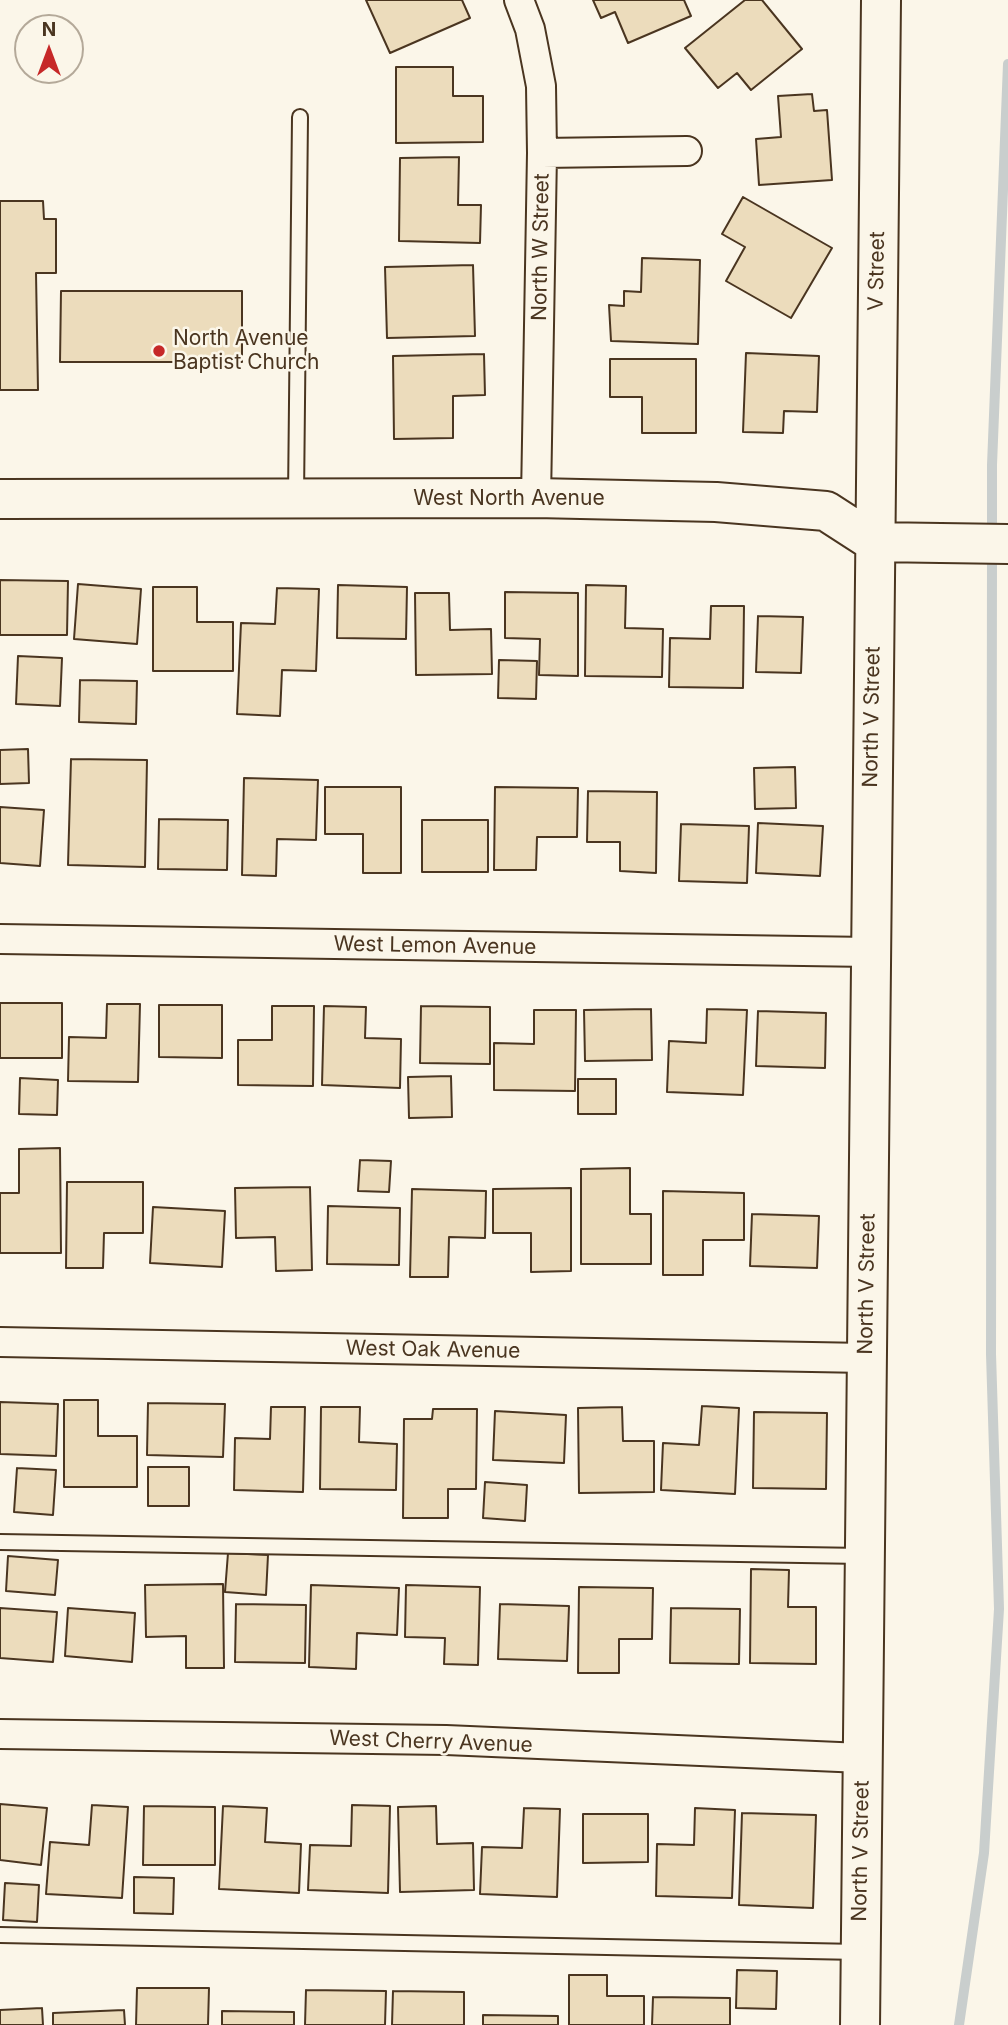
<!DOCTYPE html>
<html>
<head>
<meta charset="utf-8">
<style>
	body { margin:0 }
	#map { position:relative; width:1008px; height:2025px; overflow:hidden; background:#fbf6e9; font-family:Inter,sans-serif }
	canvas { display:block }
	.north { position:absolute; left:14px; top:14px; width:70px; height:70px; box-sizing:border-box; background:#fbf6e9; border:2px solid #b4a999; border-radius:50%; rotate:0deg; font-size:19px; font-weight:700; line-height:28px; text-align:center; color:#4a3520 }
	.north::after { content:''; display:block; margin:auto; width:24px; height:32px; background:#c62828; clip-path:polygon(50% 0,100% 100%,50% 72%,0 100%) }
</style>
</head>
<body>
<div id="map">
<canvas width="1008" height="2025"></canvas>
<div class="north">N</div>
</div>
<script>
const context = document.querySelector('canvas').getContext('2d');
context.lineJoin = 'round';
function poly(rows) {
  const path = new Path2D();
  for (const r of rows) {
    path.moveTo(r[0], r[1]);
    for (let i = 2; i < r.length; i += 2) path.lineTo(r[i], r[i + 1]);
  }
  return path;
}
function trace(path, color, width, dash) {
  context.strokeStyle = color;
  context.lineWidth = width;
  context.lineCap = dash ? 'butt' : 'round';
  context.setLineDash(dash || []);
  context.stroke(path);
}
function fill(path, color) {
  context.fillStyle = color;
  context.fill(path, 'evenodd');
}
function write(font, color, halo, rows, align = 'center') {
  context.font = font + ' Inter,sans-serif';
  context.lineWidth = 5;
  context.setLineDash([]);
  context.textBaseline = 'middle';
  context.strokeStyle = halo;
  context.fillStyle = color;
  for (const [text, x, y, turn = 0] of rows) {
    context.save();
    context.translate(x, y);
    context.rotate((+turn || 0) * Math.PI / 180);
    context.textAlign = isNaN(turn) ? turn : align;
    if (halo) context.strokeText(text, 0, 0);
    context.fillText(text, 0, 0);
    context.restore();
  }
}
trace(poly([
	[992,536,992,465,1008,64],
	[959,2025,984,1853,999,1609,991,1354,992,551]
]), '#c9cecd', 10);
const building = poly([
	[366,0,462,0,470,18,390,53,366,0],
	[593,0,684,0,691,16,628,43,615,12,601,18,593,0],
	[745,0,762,0,802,49,751,90,737,73,718,88,685,48,745,0],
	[396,67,453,67,453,96,483,96,483,142,396,143,396,67],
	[812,94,814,111,827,110,832,180,759,185,756,139,781,137,778,96,812,94],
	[459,157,458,205,481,205,480,243,399,241,400,158,459,157],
	[743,197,832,248,791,318,726,281,745,247,722,234,743,197],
	[0,201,43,201,44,219,56,219,56,273,36,273,38,390,0,390,0,201],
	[642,258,700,260,698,344,611,341,609,305,624,306,624,291,641,292,642,258],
	[473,265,475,336,387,338,385,267,473,265],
	[61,291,242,291,242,362,60,362,61,291],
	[746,353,819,356,817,412,784,411,783,433,743,432,746,353],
	[484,354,485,395,453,396,453,438,394,439,393,356,484,354],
	[610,359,696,359,696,433,642,433,642,397,610,397,610,359],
	[0,580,68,581,67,635,0,635,0,580],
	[78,584,141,589,137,644,74,639,78,584],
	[338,585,407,587,406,639,337,638,338,585],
	[586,585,626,586,625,628,663,629,662,677,585,676,586,585],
	[153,587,197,587,197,622,233,622,233,671,153,671,153,587],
	[277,588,319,589,316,671,282,670,280,716,237,714,241,623,275,624,277,588],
	[505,592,578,593,578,676,539,675,540,639,505,638,505,592],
	[415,593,449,593,450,630,491,629,492,674,416,675,415,593],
	[711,606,744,606,743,688,669,687,670,638,710,639,711,606],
	[758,616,803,617,801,673,756,672,758,616],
	[18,656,62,658,60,706,16,704,18,656],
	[499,660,537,661,536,699,498,698,499,660],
	[80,680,137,681,136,724,79,722,80,680],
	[28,749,29,783,0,784,0,750,28,749],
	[71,759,147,760,145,867,68,865,71,759],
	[795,767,796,808,755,809,754,768,795,767],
	[244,778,318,780,316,840,277,839,276,876,242,875,244,778],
	[325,787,401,787,401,873,363,873,363,834,325,834,325,787],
	[495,787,578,788,577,837,537,837,536,870,494,870,495,787],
	[588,791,657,792,656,873,620,871,620,842,587,842,588,791],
	[0,807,44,810,40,866,0,863,0,807],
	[159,819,228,820,227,870,158,869,159,819],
	[422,820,488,820,488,872,422,872,422,820],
	[758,823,823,826,820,876,756,873,758,823],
	[681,824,749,826,747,883,679,881,681,824],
	[0,1003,62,1003,62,1058,0,1058,0,1003],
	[107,1004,140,1004,138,1082,68,1081,69,1037,106,1038,107,1004],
	[159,1005,222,1005,222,1058,159,1057,159,1005],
	[272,1006,314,1006,313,1086,238,1085,238,1040,272,1040,272,1006],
	[324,1006,366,1007,365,1038,401,1039,400,1088,322,1085,324,1006],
	[421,1006,490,1007,490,1064,420,1063,421,1006],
	[651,1009,652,1060,585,1061,584,1010,651,1009],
	[707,1009,747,1010,743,1095,667,1092,669,1041,706,1043,707,1009],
	[534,1010,576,1010,575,1091,494,1090,494,1043,534,1044,534,1010],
	[758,1011,826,1013,825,1068,756,1066,758,1011],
	[451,1076,452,1117,409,1118,408,1077,451,1076],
	[20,1078,58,1080,57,1115,19,1114,20,1078],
	[578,1079,616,1079,616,1114,578,1114,578,1079],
	[60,1148,61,1253,0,1253,0,1193,19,1193,19,1149,60,1148],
	[360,1160,391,1161,389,1192,358,1191,360,1160],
	[630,1168,630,1214,651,1214,651,1264,581,1264,581,1169,630,1168],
	[67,1182,143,1182,143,1233,104,1233,103,1268,66,1268,67,1182],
	[310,1187,312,1270,276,1271,275,1237,236,1238,235,1188,310,1187],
	[571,1188,571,1271,531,1272,531,1233,493,1233,493,1189,571,1188],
	[412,1189,486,1191,485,1238,449,1237,448,1277,410,1277,412,1189],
	[663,1191,744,1193,744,1240,703,1240,703,1275,663,1275,663,1191],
	[328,1206,400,1208,399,1265,327,1264,328,1206],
	[153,1207,225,1211,222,1267,150,1263,153,1207],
	[752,1214,819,1216,817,1268,750,1266,752,1214],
	[64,1400,98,1400,98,1436,137,1436,137,1487,64,1487,64,1400],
	[0,1402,58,1404,56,1456,0,1454,0,1402],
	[148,1403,225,1404,223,1457,147,1455,148,1403],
	[702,1406,739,1408,735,1494,661,1490,663,1443,699,1445,702,1406],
	[271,1407,305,1407,303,1492,234,1490,235,1438,270,1439,271,1407],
	[321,1407,360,1407,359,1442,397,1444,396,1490,320,1489,321,1407],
	[622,1407,623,1441,654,1441,654,1492,579,1493,578,1408,622,1407],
	[433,1409,477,1409,476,1489,448,1489,448,1518,403,1518,404,1419,432,1419,433,1409],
	[495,1411,566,1415,564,1463,493,1460,495,1411],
	[754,1412,827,1413,826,1489,753,1488,754,1412],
	[148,1467,189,1467,189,1506,148,1506,148,1467],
	[17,1468,56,1470,53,1515,14,1512,17,1468],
	[485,1482,527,1485,525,1521,483,1518,485,1482],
	[228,1553,268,1555,266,1595,225,1592,228,1553],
	[8,1556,58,1560,55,1595,6,1591,8,1556],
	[751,1569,789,1570,788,1607,816,1607,816,1664,750,1663,751,1569],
	[223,1584,224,1668,186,1668,186,1636,146,1637,145,1585,223,1584],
	[311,1585,399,1588,397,1635,357,1633,356,1669,309,1667,311,1585],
	[406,1585,480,1587,478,1665,444,1664,445,1638,405,1637,406,1585],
	[579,1587,653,1588,652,1639,619,1639,619,1673,578,1673,579,1587],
	[236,1604,306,1605,305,1663,235,1662,236,1604],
	[500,1604,569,1606,567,1661,498,1659,500,1604],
	[0,1608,57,1612,53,1662,0,1658,0,1608],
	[68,1608,135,1613,132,1662,65,1656,68,1608],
	[671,1608,740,1609,739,1664,670,1663,671,1608],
	[0,1804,47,1808,41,1865,0,1860,0,1804],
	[92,1805,128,1807,122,1898,46,1894,50,1842,89,1845,92,1805],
	[352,1805,390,1806,388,1893,308,1890,310,1845,351,1846,352,1805],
	[144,1806,215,1807,215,1865,143,1865,144,1806],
	[223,1806,267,1808,265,1842,301,1844,299,1893,219,1889,223,1806],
	[436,1806,437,1844,473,1843,474,1890,400,1892,398,1807,436,1806],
	[524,1808,560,1809,557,1897,480,1894,482,1847,522,1848,524,1808],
	[695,1808,735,1810,732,1898,656,1896,657,1844,694,1845,695,1808],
	[742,1813,816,1815,813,1908,739,1905,742,1813],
	[583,1814,648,1814,648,1862,583,1863,583,1814],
	[134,1877,174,1878,173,1914,134,1913,134,1877],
	[5,1883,39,1885,37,1922,3,1920,5,1883],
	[737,1970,777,1971,776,2009,736,2008,737,1970],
	[569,1975,607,1975,607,1996,644,1996,644,2025,569,2025,569,1975],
	[137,1988,209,1988,208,2025,136,2025,137,1988],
	[306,1990,386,1991,385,2025,305,2025,306,1990],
	[393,1991,464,1992,464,2025,392,2025,393,1991],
	[653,1997,730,1998,730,2025,652,2025,653,1997],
	[42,2008,43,2025,0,2025,0,2010,42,2008],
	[124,2010,125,2025,53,2025,53,2013,124,2010],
	[222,2011,294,2012,294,2025,222,2025,222,2011],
	[483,2015,558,2016,558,2025,483,2025,483,2015]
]);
fill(building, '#ecdcbc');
trace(building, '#4a3520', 2);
const lane = poly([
	[296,497,300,117],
	[0,1542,863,1556],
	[0,1935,859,1952]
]);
const street = poly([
	[519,0,530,29,541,86,542,153,536,498],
	[542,153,687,151],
	[0,939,870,952],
	[0,1342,866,1358],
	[0,1734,446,1740,862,1758]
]);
const secondary = poly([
	[0,499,536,498,716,502,826,511,874,542,1008,544],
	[860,2025,881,0]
]);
trace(lane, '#4a3520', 18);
trace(street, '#4a3520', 32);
trace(secondary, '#4a3520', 42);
trace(lane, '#fbf6e9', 14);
trace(street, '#fbf6e9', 28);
trace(secondary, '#fbf6e9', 38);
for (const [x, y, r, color] of [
	[159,351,7,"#c62828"]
]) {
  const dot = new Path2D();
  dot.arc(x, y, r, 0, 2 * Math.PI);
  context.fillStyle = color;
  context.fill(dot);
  trace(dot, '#fbf6e9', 2.5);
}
write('21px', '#4a3520', '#fbf6e9', [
	["North W Street",541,247,-89],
	["V Street",877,271,-89],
	["West North Avenue",509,499],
	["North V Street",872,717,-89],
	["West Lemon Avenue",435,946,1],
	["North V Street",867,1284,-89],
	["West Oak Avenue",433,1350,1],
	["West Cherry Avenue",431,1742,2],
	["North V Street",861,1851,-89]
]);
write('21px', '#4a3520', '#fbf6e9', [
	["North Avenue",173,339],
	["Baptist Church",173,363]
], 'left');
</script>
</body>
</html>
